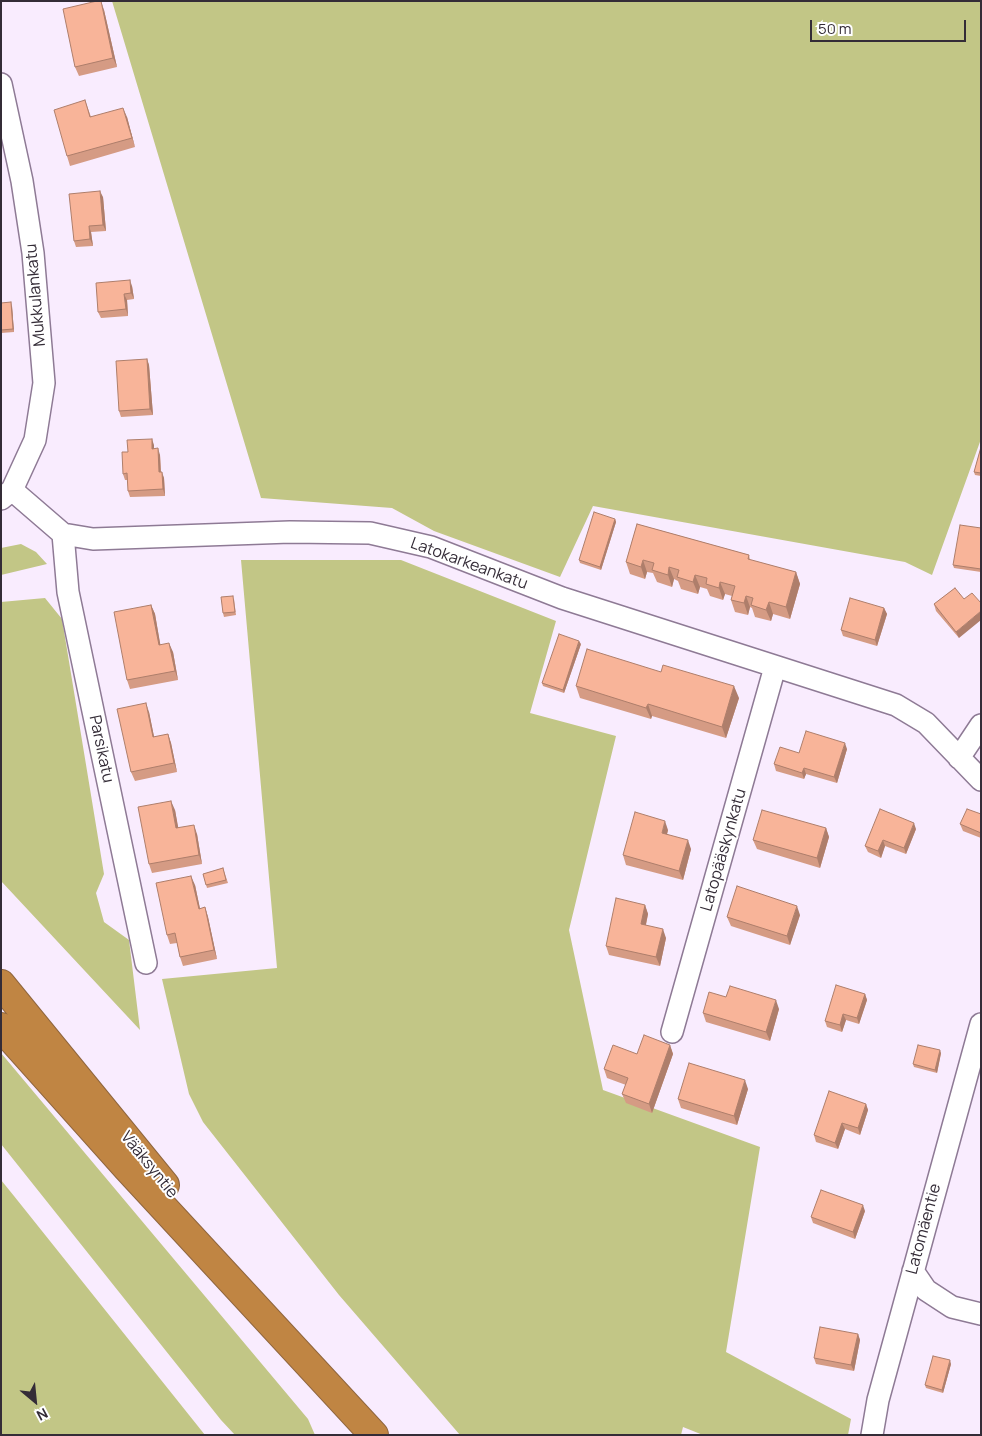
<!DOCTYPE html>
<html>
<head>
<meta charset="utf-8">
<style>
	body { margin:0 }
	#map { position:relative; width:982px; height:1436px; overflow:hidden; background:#f9ecfe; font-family:Manrope,sans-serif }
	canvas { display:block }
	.frame { position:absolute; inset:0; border:2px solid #342c37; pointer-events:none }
	.north { position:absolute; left:10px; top:1376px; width:50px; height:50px; -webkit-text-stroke:4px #fff; paint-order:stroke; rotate:152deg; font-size:14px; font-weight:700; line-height:20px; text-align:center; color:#342c37 }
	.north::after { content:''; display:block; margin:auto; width:18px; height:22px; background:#342c37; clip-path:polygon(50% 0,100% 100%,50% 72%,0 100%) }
	.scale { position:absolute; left:810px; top:20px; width:156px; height:22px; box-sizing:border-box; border:2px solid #342c37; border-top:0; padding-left:6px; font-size:15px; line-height:18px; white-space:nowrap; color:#342c37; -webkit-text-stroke:4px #fff; paint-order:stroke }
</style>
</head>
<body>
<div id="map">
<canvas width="982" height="1436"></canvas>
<div class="frame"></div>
<div class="north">N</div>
<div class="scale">50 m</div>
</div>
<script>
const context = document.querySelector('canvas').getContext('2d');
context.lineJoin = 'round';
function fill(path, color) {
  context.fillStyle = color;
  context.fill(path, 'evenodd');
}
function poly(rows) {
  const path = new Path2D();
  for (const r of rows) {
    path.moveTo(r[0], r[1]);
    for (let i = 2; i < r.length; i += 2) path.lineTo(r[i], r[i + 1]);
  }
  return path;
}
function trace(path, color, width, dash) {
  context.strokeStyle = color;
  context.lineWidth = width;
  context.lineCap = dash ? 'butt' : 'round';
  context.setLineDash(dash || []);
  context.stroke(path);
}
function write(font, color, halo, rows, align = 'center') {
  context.font = font + ' Manrope,sans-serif';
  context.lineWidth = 4;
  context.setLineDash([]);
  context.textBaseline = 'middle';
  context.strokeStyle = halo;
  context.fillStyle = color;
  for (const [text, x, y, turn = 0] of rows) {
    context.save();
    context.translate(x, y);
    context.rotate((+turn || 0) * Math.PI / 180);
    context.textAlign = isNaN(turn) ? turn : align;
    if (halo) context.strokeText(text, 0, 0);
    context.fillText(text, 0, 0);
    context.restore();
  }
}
fill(poly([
	[112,1,981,1,981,439,932,575,905,562,593,506,560,577,434,531,392,508,261,498],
	[21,544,36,552,47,564,1,575,1,548],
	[241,560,401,560,556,621,530,713,616,736,569,930,603,1090,760,1147,726,1352,851,1419,848,1435,703,1435,683,1427,681,1435,460,1435,339,1295,203,1122,189,1094,162,979,277,968],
	[45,598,62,619,104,874,96,893,104,922,129,940,140,1030,1,881,1,602],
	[1,1053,308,1419,315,1435,235,1435,221,1420,1,1144],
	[1,1180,14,1196,205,1435,1,1435]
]), '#c2c686');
const street = poly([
	[1,84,22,181,33,253,44,383,35,440,12,490,1,499],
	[12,490,63,534,93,539,290,532,370,533,431,547,562,598,896,705,926,723,981,780],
	[63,534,68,592,146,963],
	[959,758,981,725],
	[672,1032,775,667],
	[913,1271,926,1290,952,1307,981,1314],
	[872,1435,878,1400,981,1024]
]);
const highway = poly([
	[1,984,165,1185],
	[1,1027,127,1168,374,1435]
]);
trace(street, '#8e7a95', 24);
trace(highway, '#8f663f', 30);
trace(street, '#fff', 21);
trace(highway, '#c08543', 28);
fill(poly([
	[104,10,117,67,79,76,75,67],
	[85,100,91,117,127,117,135,147,70,166,67,156],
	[103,197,106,231,91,232,93,246,76,247,74,241],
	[132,286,134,299,127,300,128,316,101,318,98,312],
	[1,303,12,306,14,332,1,333],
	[147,359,149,365,153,415,121,417,119,411],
	[154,445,154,449,160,455,161,472,164,478,165,496,130,497,128,491,128,480,125,480,123,474,128,452],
	[981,447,981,476,975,475,974,472],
	[615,519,616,522,601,570,580,563,579,560],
	[637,524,749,555,750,560,796,572,800,584,790,619,773,614,771,621,755,617,752,608,750,607,748,615,735,612,731,600,732,596,725,594,723,600,710,596,707,589,700,587,698,594,681,589,678,581,674,579,672,587,657,582,653,573,647,572,645,579,630,574,626,562],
	[981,528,981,572,954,568,953,565],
	[955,588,959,638,936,611,934,604],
	[234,599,236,615,224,617,223,613],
	[151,605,155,614,160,644,173,652,178,680,130,689,127,680],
	[884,608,887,614,877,646,843,636,841,630],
	[581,644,564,693,543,686,542,683],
	[576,686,739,698,726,738,652,716,651,719,580,698],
	[149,712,154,737,168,734,171,743,177,772,135,781,131,772],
	[847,749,837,783,806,774,804,779,776,771,774,764,799,753],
	[175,810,178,828,197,834,202,864,152,873,149,864],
	[981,814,981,838,963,831,960,824],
	[826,828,829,837,820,868,757,849,753,840],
	[916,829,906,854,885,846,881,858,868,852,865,846],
	[668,830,667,834,691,849,683,880,626,865,623,855],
	[223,868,228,883,207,888,203,874],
	[195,885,200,909,205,907,208,917,217,959,183,966,180,957,177,943,170,944,167,935],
	[645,905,648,914,646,925,666,938,660,966,609,955,606,946],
	[800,915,790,945,731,926,727,917],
	[865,994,867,1000,859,1024,846,1020,842,1032,827,1027,825,1021],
	[726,997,779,1009,770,1041,706,1022,703,1013],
	[670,1045,673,1054,652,1113,626,1103,622,1094,626,1085,607,1078,604,1069,637,1054],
	[941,1053,937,1073,914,1067,913,1064],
	[748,1089,737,1125,681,1108,678,1099],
	[866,1104,868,1110,860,1135,845,1129,838,1149,816,1142,814,1135],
	[865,1211,855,1239,813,1223,811,1217],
	[858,1334,860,1340,854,1371,816,1364,814,1358],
	[951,1364,943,1393,926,1388,925,1385]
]), '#d59b84');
fill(poly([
	[101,1,104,10,117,67,113,58],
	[123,108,127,117,135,147,132,138],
	[100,191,103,197,106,231,103,225],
	[89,226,91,232,93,246,90,239],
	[130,280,132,286,134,299,131,293],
	[124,294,127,300,128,316,126,309],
	[11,302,12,306,14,332,13,329],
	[147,359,149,365,153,415,150,409],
	[152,439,154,445,154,455,152,449],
	[158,448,160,455,161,478,159,472],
	[162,472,164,478,165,496,163,489],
	[615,519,616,522,601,570,600,567],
	[643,560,647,572,645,579,641,567],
	[669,567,674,579,672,587,668,575],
	[796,572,800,584,790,619,786,607],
	[695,575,700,587,698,594,693,582],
	[720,582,725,594,723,600,719,588],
	[746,596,750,607,748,615,744,603],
	[769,602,773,614,771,621,766,610],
	[151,605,155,614,162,654,159,645],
	[884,608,887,614,877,646,875,640],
	[981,611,981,620,959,638,956,632],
	[579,641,581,644,564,693,563,690],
	[169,643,173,652,178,680,175,671],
	[734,686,739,698,726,738,722,727],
	[146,703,149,712,156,746,153,737],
	[648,704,652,716,651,719,646,708],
	[168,734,171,743,177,772,174,763],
	[845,743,847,749,837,783,834,777],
	[804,768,806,774,804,779,802,773],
	[171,801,175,810,180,837,176,828],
	[665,821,668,830,665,842,662,833],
	[914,823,916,829,906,854,904,848],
	[194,825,197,834,202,864,199,855],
	[826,828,829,837,820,868,817,858],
	[688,840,691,849,683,880,679,871],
	[883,840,885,846,881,858,878,851],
	[191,876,195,885,202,918,199,909],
	[645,905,648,914,644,933,641,924],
	[797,906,800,915,790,945,787,936],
	[205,907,208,917,217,959,214,950],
	[663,929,666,938,660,966,656,957],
	[865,994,867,1000,859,1024,857,1018],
	[776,1000,779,1009,770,1041,766,1032],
	[843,1014,846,1020,842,1032,840,1025],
	[670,1045,673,1054,652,1113,649,1104],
	[940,1050,941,1053,937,1073,935,1070],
	[745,1080,748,1089,737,1125,734,1116],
	[866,1104,868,1110,860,1135,858,1128],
	[842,1123,845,1129,838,1149,835,1143],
	[863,1205,865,1211,855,1239,853,1232],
	[858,1334,860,1340,854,1371,851,1365],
	[950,1360,951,1364,943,1393,942,1390]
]), '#ae7e6b');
const building = poly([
	[97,1,101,1,113,58,75,67,63,9,97,1],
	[85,100,90,117,123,108,132,138,67,156,54,110,85,100],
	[100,191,103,225,89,226,90,239,74,241,69,194,100,191],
	[130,280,131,293,124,294,126,309,98,312,96,283,130,280],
	[11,302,13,329,1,330,1,303,11,302],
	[147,359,150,409,119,411,116,361,147,359],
	[152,439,152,449,158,448,159,472,162,472,163,489,128,491,127,473,123,474,122,452,128,452,127,440,152,439],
	[981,447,981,473,974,472,981,447],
	[594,512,615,519,600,567,579,560,594,512],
	[637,524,749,555,748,559,796,572,786,607,769,602,766,610,751,605,753,598,746,596,744,603,731,600,735,586,720,582,719,588,706,584,707,578,695,575,693,582,677,577,679,570,669,567,668,575,652,570,654,563,643,560,641,567,626,562,637,524],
	[960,525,981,528,981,569,953,565,960,525],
	[955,588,964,599,972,593,981,603,981,611,956,632,934,604,955,588],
	[233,596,235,612,223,613,221,597,233,596],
	[850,598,884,608,875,640,841,630,850,598],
	[151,605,159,645,169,643,175,671,127,680,114,612,151,605],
	[559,634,579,641,563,690,542,683,559,634],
	[587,649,661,672,663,665,734,686,722,727,648,704,646,708,576,686,587,649],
	[146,703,153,737,168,734,174,763,131,772,117,709,146,703],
	[806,731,845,743,834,777,804,768,802,773,774,764,780,747,799,753,806,731],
	[171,801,176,828,194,825,199,855,149,864,138,807,171,801],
	[880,809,914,823,904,848,883,840,878,851,865,846,880,809],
	[967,809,981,814,981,833,960,824,967,809],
	[762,810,826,828,817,858,753,840,762,810],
	[635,812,665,821,662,833,688,840,679,871,623,855,635,812],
	[223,868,226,880,206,885,203,874,223,868],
	[191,876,199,909,205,907,214,950,180,957,175,933,167,935,156,883,191,876],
	[737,886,797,906,787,936,727,917,737,886],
	[616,898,645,905,641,924,663,929,656,957,606,946,616,898],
	[836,985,865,994,857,1018,843,1014,840,1025,825,1021,836,985],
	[730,986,776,1000,766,1032,703,1013,709,992,726,997,730,986],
	[644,1035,670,1045,649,1104,622,1094,628,1078,604,1069,613,1045,637,1054,644,1035],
	[918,1045,940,1050,935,1070,913,1064,918,1045],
	[689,1063,745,1080,734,1116,678,1099,689,1063],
	[829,1091,866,1104,858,1128,842,1123,835,1143,814,1135,829,1091],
	[821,1190,863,1205,853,1232,811,1217,821,1190],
	[820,1327,858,1334,851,1365,814,1358,820,1327],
	[933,1356,950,1360,942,1390,925,1385,933,1356]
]);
fill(building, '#f8b499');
trace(building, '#ae7e6b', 1);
write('16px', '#342c37', '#fff', [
	["Mukkulankatu",36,295,-95],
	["Latokarkeankatu",469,564,20],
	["Parsikatu",101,749,78],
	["Latopääskynkatu",724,850,-74],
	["Vääksyntie",149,1165,51],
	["Latomäentie",924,1229,-75]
]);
</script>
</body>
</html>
